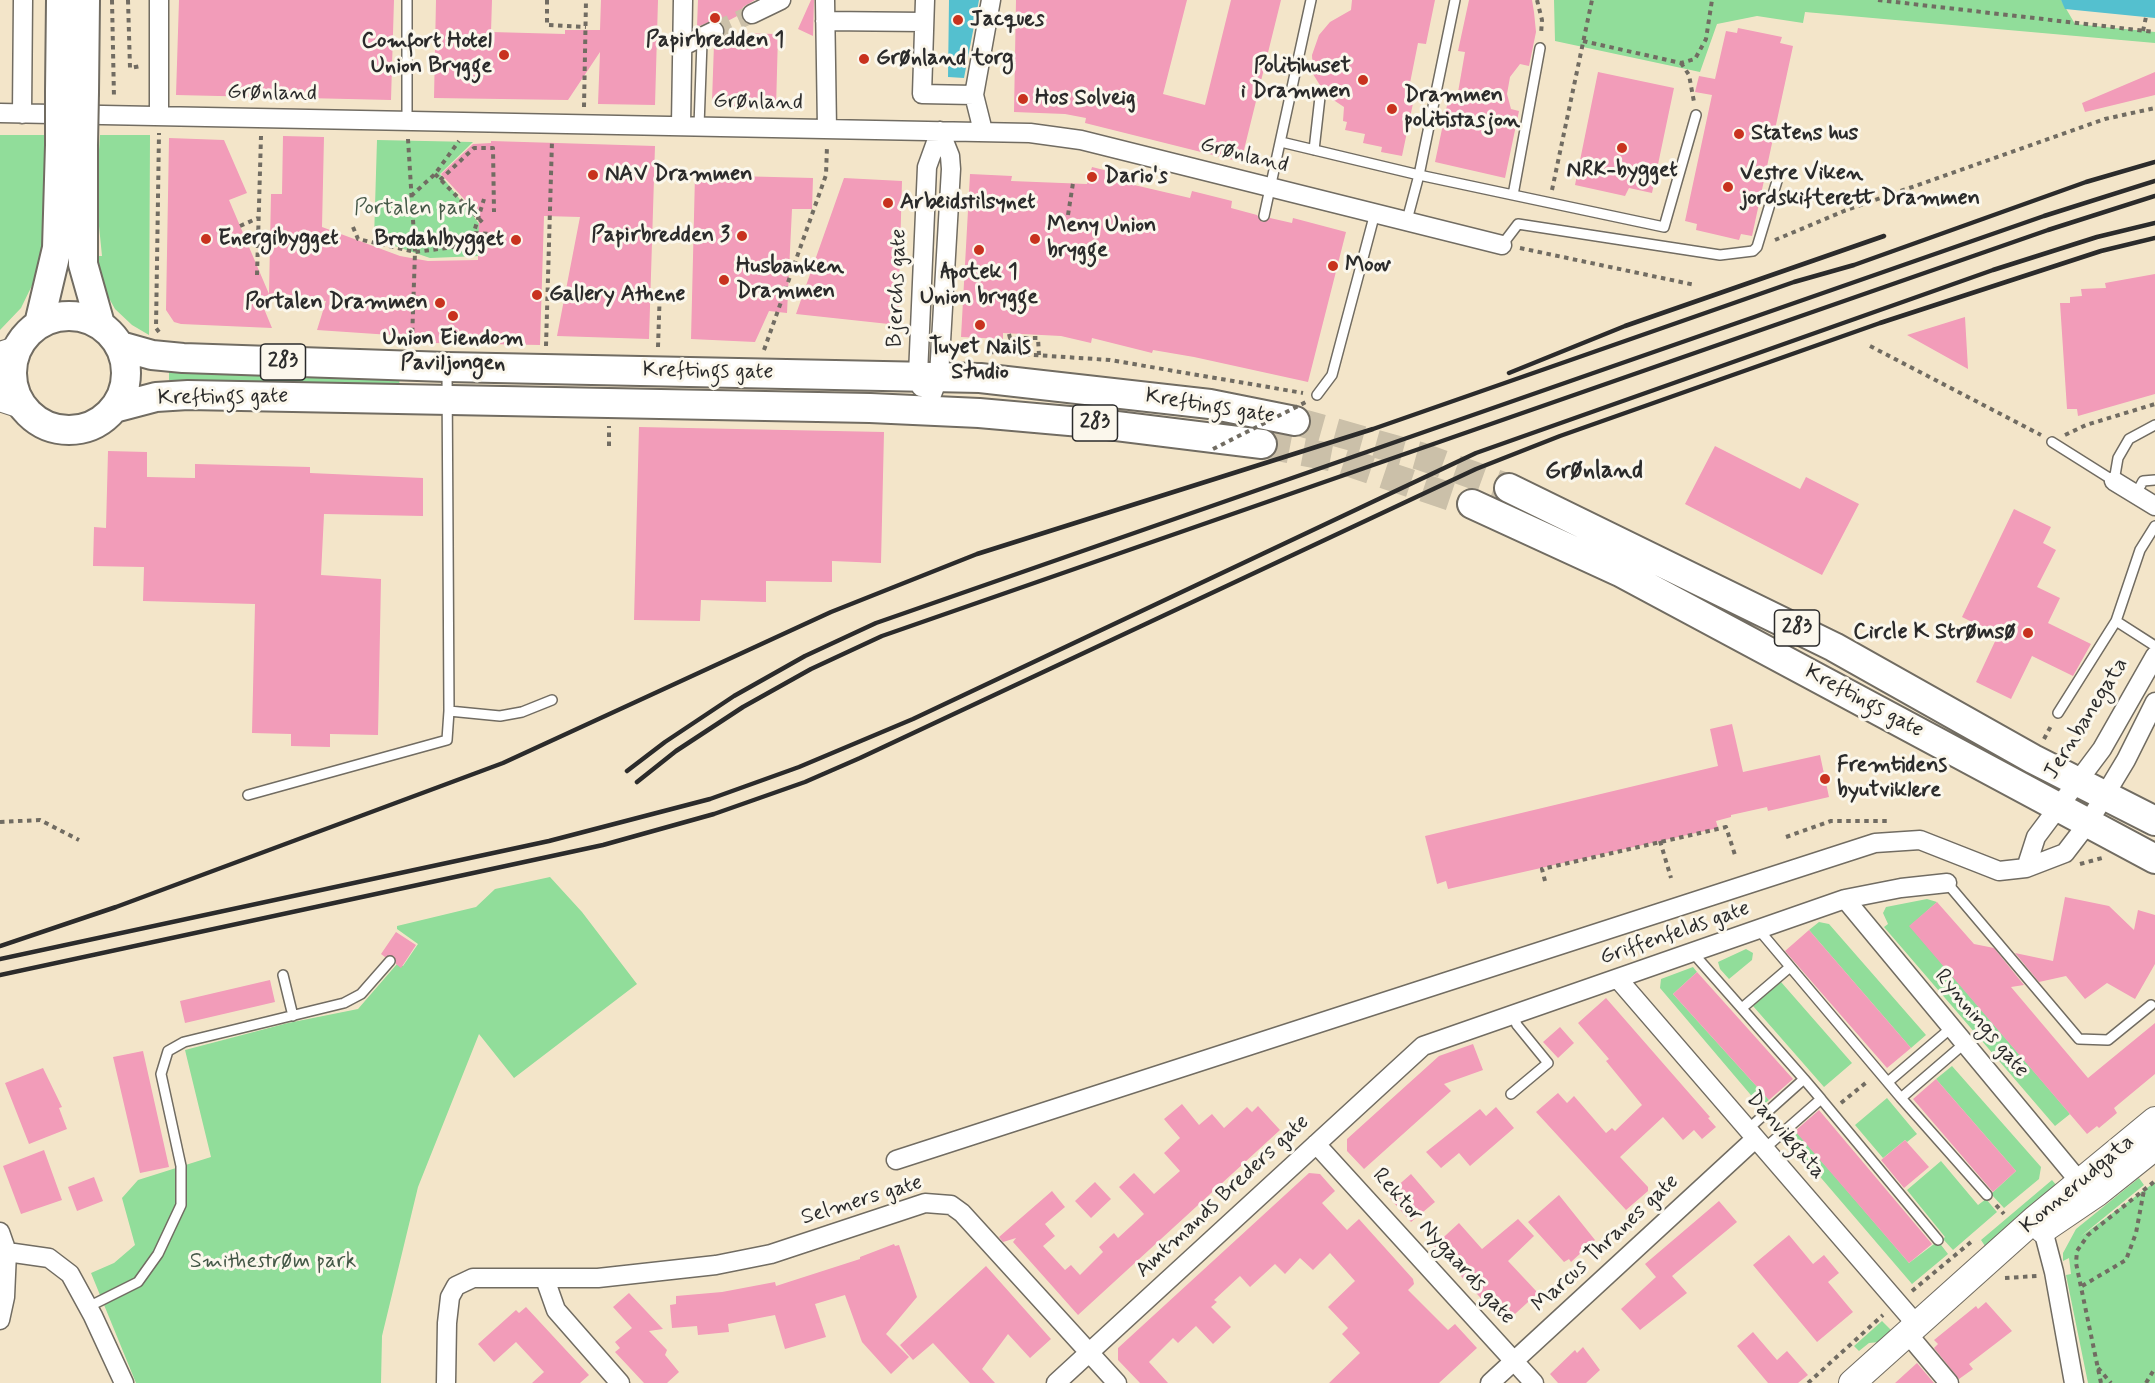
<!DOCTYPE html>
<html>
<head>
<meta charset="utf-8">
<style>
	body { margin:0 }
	canvas { display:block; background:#f3e5c9 }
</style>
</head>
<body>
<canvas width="2155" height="1383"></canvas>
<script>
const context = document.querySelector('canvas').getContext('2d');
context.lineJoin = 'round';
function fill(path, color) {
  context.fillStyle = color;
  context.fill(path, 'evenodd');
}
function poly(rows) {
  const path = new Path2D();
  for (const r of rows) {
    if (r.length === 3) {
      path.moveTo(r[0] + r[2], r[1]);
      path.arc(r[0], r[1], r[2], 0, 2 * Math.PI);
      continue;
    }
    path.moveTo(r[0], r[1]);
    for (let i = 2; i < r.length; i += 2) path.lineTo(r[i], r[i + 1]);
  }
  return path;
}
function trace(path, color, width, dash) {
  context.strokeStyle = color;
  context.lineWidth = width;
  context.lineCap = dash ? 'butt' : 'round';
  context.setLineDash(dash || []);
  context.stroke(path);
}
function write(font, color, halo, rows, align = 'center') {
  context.font = font + ' Mynerve,sans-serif';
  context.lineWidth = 6;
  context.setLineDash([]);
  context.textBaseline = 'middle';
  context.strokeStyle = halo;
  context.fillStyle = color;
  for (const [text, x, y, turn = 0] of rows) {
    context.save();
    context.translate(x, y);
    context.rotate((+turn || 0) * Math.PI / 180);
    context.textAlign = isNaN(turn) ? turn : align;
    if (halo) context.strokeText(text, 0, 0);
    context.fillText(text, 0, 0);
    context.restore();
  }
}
fill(poly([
	[1554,0,2061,0,2075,24,2155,32,2155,43,1805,12,1803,23,1757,16,1717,24,1700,72,1555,41],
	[0,135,46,135,46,185,41,267,21,308,0,330],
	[100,135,150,135,149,335,132,325,115,309,105,291,94,256,102,256,96,196],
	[377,140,473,142,440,174,481,226,480,256,430,258,374,239],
	[169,368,400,375,399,386,169,380],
	[550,877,582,912,637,984,514,1078,479,1034,418,1187,382,1336,381,1383,136,1383,91,1273,114,1263,135,1245,122,1198,138,1180,211,1157,185,1050,288,1023,358,1009,397,964,403,966,418,944,397,929,397,926,476,907,495,889],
	[1927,899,1937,902,1910,926,2070,1114,2055,1126,1884,927,1888,924,1883,913,1886,907],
	[1819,922,1829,924,1926,1035,1911,1048,1809,930],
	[1746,949,1753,953,1752,960,1729,979,1720,969,1718,962],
	[1693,967,1697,972,1673,994,1769,1100,1761,1107,1660,988,1661,979],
	[1781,982,1852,1063,1824,1087,1753,1006],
	[1952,1066,2041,1167,2039,1179,2004,1208,1991,1194,2016,1171,1936,1079],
	[1887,1098,1917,1134,1907,1142,1905,1140,1883,1158,1855,1125],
	[1795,1130,1909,1263,1938,1241,1948,1254,1912,1284,1786,1137],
	[1941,1161,1978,1205,1986,1199,1997,1212,1953,1250,1943,1239,1945,1237,1907,1190],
	[2139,1178,2144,1185,2080,1237,2155,1182,2155,1383,2088,1383,2066,1275,2071,1274,2069,1258,2063,1261,2063,1253,2076,1229],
	[2052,1180,2057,1186,1985,1246,1981,1240],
	[1882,1321,1892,1331,1879,1342,1869,1343,1859,1351,1854,1346]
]), '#91dd9a');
fill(poly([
	[949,0,979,0,964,78,948,77],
	[2061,0,2155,0,2155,18,2065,9]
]), '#54c0cf');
fill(poly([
	[179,0,394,0,391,100,176,95],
	[436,0,492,0,491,32,565,34,565,30,600,30,601,0,658,0,655,105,598,104,600,52,568,100,434,98],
	[698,0,755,0,743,7,741,14,722,24,714,20,697,27],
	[811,0,814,0,813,36,798,29],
	[1016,0,1187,0,1163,94,1205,105,1231,0,1281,0,1241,162,1085,123,1086,118,1065,114,1014,112],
	[1352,0,1435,0,1426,44,1418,43,1409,88,1416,89,1402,156,1381,152,1382,147,1363,143,1365,134,1345,130,1347,122,1343,121,1344,107,1326,95,1313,74,1312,55,1319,35,1330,22,1351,10],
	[1469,0,1532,0,1534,12,1536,32,1529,66,1520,64,1510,77,1507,94,1511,109,1519,111,1505,178,1435,162,1449,96,1457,98,1465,52,1458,51],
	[1738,28,1782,37,1780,43,1793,46,1752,236,1741,234,1739,240,1696,230,1697,224,1685,221,1712,95,1695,92,1699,76,1715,79,1726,31,1737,33],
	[725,33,778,34,776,109,718,107,712,101,714,44,723,38],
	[1598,72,1674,88,1652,193,1629,188,1625,196,1575,185],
	[2155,72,2155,95,2085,112,2082,103],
	[283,136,324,137,322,227,400,256,428,261,478,260,479,215,441,174,473,144,491,143,491,141,655,146,649,339,557,336,580,217,544,216,540,345,434,343,435,338,317,330,326,301,260,299,272,328,181,324,174,322,166,310,169,138,224,140,247,193,229,200,269,294,271,194,282,194],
	[1092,167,1132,177,1130,184,1190,198,1192,191,1232,201,1231,208,1257,215,1262,222,1270,218,1292,223,1293,218,1346,232,1308,382,1194,357,1153,350,1152,353,1092,338,1091,343,1061,336,1003,333,1003,339,961,337,970,174,1012,176,1011,181,1087,184],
	[695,175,813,178,812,209,792,209,787,313,769,311,755,342,691,339],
	[844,178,902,181,898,325,796,314],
	[2155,274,2155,394,2078,416,2077,409,2067,409,2060,303,2070,303,2070,297,2082,296,2081,289,2106,288,2105,283],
	[1965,317,1968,369,1907,335],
	[639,427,884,432,881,563,832,561,832,582,766,581,766,602,701,600,700,621,634,620],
	[1715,446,1800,489,1806,477,1859,504,1822,575,1685,504],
	[108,451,147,452,147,477,195,478,195,464,310,467,310,473,423,478,423,516,324,514,321,575,381,579,378,735,330,734,330,747,291,746,291,734,252,733,255,604,143,601,144,567,93,566,94,527,106,528],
	[2014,509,2051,527,2043,543,2056,550,2037,587,2060,598,2048,623,2091,644,2073,676,2032,656,2011,699,1976,682,1998,635,1962,617],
	[1732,724,1743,772,1820,755,1829,797,1768,811,1767,807,1731,815,1731,817,1716,821,1718,828,1448,889,1446,881,1437,884,1425,836,1718,766,1710,729],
	[2065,897,2109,906,2134,930,2138,910,2155,915,2155,964,2135,999,2107,983,2085,999,2066,976,2039,982,2015,953,2053,961],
	[1937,902,1974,944,1994,948,2024,985,2011,987,2088,1078,2155,1023,2155,1074,2114,1108,2117,1113,2099,1128,2097,1126,2087,1134,1909,926],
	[1809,930,1911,1048,1887,1068,1785,951],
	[396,932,416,945,401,968,396,964,394,956,385,957,381,954],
	[1697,972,1793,1079,1769,1100,1673,994],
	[270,980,275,1002,185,1023,180,1001],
	[1606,998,1710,1117,1708,1118,1716,1127,1702,1139,1694,1130,1683,1140,1663,1117,1620,1157,1648,1187,1648,1191,1626,1210,1536,1112,1558,1093,1567,1103,1574,1096,1606,1133,1612,1128,1615,1131,1642,1105,1606,1061,1609,1059,1578,1023],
	[1560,1027,1574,1043,1558,1058,1543,1042],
	[1473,1044,1483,1070,1444,1084,1451,1091,1364,1169,1347,1151,1347,1139,1439,1056],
	[143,1051,169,1167,140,1173,113,1057],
	[43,1068,62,1107,59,1108,67,1129,29,1144,5,1083],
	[1936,1079,2016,1171,1993,1192,1913,1099],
	[1182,1104,1199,1125,1212,1114,1224,1128,1247,1107,1252,1112,1258,1106,1280,1130,1078,1315,1013,1242,1016,1238,1003,1242,999,1237,1052,1191,1065,1207,1045,1224,1055,1236,1043,1246,1065,1270,1071,1265,1080,1275,1103,1252,1099,1247,1114,1233,1118,1238,1144,1214,1119,1187,1134,1173,1154,1194,1180,1171,1164,1153,1180,1138,1164,1119],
	[1496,1107,1514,1128,1470,1166,1459,1153,1441,1168,1426,1152,1480,1109,1486,1116],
	[1819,1110,1932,1244,1909,1263,1795,1131],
	[1905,1140,1929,1167,1904,1188,1881,1160],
	[44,1150,62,1200,21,1214,3,1166],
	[1309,1173,1320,1174,1335,1191,1322,1203,1347,1230,1359,1219,1413,1279,1414,1284,1408,1290,1448,1330,1455,1324,1477,1348,1439,1383,1329,1383,1360,1353,1342,1334,1348,1328,1328,1307,1355,1281,1330,1253,1313,1270,1300,1258,1285,1274,1275,1264,1250,1287,1240,1276,1214,1300,1217,1302,1211,1307,1231,1327,1213,1344,1196,1326,1178,1343,1173,1338,1149,1362,1168,1383,1140,1383,1118,1360,1118,1348],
	[1411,1174,1435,1202,1411,1222,1387,1195],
	[94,1177,103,1201,77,1211,68,1187],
	[1095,1182,1111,1199,1091,1218,1075,1201],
	[1559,1195,1595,1240,1571,1262,1569,1259,1564,1262,1528,1222],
	[1719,1201,1737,1222,1672,1276,1687,1293,1640,1330,1621,1309,1656,1277,1645,1264],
	[1518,1219,1534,1236,1508,1261,1538,1293,1504,1324,1434,1246,1459,1223,1482,1249],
	[1789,1235,1813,1264,1824,1255,1839,1273,1828,1282,1853,1312,1817,1342,1753,1265],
	[894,1244,895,1246,899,1245,917,1297,886,1334,909,1357,891,1374,862,1342,845,1295,815,1304,826,1337,785,1349,775,1315,728,1324,729,1332,698,1335,697,1326,672,1328,670,1305,676,1304,676,1296,722,1292,775,1282,776,1286,860,1259,860,1257],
	[986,1266,1051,1339,1030,1358,1008,1334,982,1369,995,1383,970,1383,933,1343,913,1360,900,1345],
	[629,1293,663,1329,649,1331,667,1350,665,1355,679,1372,667,1383,644,1383,615,1352,620,1348,615,1342,632,1328,613,1307],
	[1986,1302,2012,1331,1969,1364,1973,1369,1959,1379,1934,1348,1938,1344,1934,1340,1976,1306,1978,1309],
	[526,1307,589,1375,580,1383,532,1383,544,1372,516,1342,494,1362,478,1344,516,1310,519,1313],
	[1753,1332,1777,1360,1787,1351,1808,1375,1798,1383,1768,1383,1737,1346],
	[1583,1347,1600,1370,1586,1383,1558,1383,1550,1374,1575,1350,1577,1353],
	[1917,1363,1934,1383,1895,1383]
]), '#f29cb9');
trace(poly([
	[714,31,752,14]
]), '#cbc0a9', 18, [18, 9]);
trace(poly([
	[1295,421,1420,456,1509,488],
	[1262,444,1335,458,1472,504]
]), '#cbc0a9', 28, [28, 14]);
const lane = poly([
	[407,120,407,0],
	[699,126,702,42],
	[1281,142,1419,175,1513,195,1540,48],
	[1314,150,1320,97],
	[1513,195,1664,227,1696,115],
	[1264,216,1311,0],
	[1407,220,1419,175,1455,0],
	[1502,245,1518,224,1720,255,1753,251,1757,247,1777,181],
	[447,370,449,711,500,716,522,712,552,700],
	[1317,395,1332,375,1375,213],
	[2052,442,2114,481,2118,458,2129,439,2155,425],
	[2136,494,2143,481,2155,480],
	[2116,621,2155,646],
	[2058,713,2116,621,2140,550,2155,526],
	[248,795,447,740,449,711],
	[1947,883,2079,1039,2108,1040,2151,1005],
	[1759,930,1901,1098],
	[1693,953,1804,1079,1747,1130],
	[283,975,293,1016],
	[1742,1008,1790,967],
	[1965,1043,1901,1098,1987,1195],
	[1804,1079,1821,1099],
	[1888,1082,1951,1028],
	[1511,1094,1548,1063,1517,1025,1513,1015],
	[1764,1149,1821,1099,1938,1240],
	[88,1307,138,1282,158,1254,181,1205,181,1166,161,1074,168,1051,184,1042,344,1003,361,994,390,961]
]);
const street = poly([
	[825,0,827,128],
	[925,0,922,94,974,95,991,0],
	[752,14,781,0],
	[825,21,924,22],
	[683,46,714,31],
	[974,95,983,131],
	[0,113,1030,133,1081,140,1502,245],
	[22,114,23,0],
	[159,115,159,0],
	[681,125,683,0],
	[921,387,918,375,927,167,940,131],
	[926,410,939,376,951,169,950,156,940,131],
	[2114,481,2155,506],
	[2026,868,2036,837,2102,749,2155,656],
	[1845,899,2079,1181],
	[1618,979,1916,1324],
	[1316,1144,1534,1383],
	[896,1160,1875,843,1920,840,1999,871,2026,868,2065,853,2088,823,2126,760,2155,702],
	[2038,1222,2043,1230,2054,1272,2074,1383],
	[0,1232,7,1252,5,1297,0,1320],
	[7,1252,49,1258,70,1274,93,1316,124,1383],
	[545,1279,556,1310,620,1383],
	[1907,1333,1949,1383],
	[446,1383,447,1323,450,1297,456,1286,473,1278,598,1278,716,1265,771,1254,925,1203,951,1205,962,1213,1117,1383],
	[1056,1383,1423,1046,1845,899,1901,888,1947,883],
	[1490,1383,1755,1139]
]);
const secondary = poly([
	[0,355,16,350],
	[0,398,21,405],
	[2043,1230,2096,1194,2155,1147],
	[1852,1383,2036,1218,2155,1120]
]);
const primary = poly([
	[60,92,61,0],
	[84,92,85,0],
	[83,145,83,264,100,324],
	[69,373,57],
	[39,324,57,248,60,145],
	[120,346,152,355,183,358,447,367,980,378,1210,404,1295,421],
	[118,407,156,397,188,395,870,408,979,413,1092,423,1262,444],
	[1509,488,1834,647,2033,759,2155,821],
	[1472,504,1620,572,2155,859]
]);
trace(lane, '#716c62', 12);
trace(street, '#716c62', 21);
trace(secondary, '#716c62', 28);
trace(primary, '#716c62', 32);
trace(poly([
	[112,0,114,98],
	[128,0,130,68,141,66],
	[547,0,547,25,586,27],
	[1537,0,1542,20,1541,35],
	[1878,0,2155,32],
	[2143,31,2146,17],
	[1583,41,1681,63,1695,59,1706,39,1712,0],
	[1681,63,1689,75,1694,102],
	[584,107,586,0],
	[408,139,415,252,412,341],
	[435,174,484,224],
	[440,180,474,148,493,148,494,212],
	[1552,190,1592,0],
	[411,196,435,174,459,141],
	[1068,215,1073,183],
	[240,226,258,218],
	[353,227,358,239,415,252,470,245,484,199],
	[474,233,494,234],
	[1775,240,1844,211,2105,119,2155,108],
	[1520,248,1695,285],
	[257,275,261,136],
	[159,332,156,328,159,133],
	[1009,334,1010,338,1038,338,1039,355],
	[546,346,552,141],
	[1870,346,2041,435],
	[658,347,660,288],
	[764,350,826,175,827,146],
	[989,352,1110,360,1303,393],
	[2065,435,2086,425,2155,404],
	[609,446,609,426],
	[2044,739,2052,724],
	[0,822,40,820,79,840],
	[1786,837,1831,821,1888,821],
	[1660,841,1671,878],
	[2080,864,2102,858],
	[1545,881,1542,869,1726,827,1735,855],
	[1841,1103,1868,1081],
	[1996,1205,2004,1214],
	[2005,1278,2037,1276],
	[2082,1286,2126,1260,2136,1233,2144,1190],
	[1912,1291,1971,1242],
	[2098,1368,2111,1383],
	[1808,1383,1883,1315],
	[2101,1383,2076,1263,2077,1251,2088,1235,2155,1181],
	[2146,1383,2155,1368]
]), '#716c62', 4, [4.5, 4.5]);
trace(lane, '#fff', 9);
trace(street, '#fff', 18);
trace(secondary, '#fff', 26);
trace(primary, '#fff', 28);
trace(poly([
	[1509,373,1625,326,1884,236],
	[627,771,665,742,734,696,805,656,876,623,2044,216,2155,181],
	[637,782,676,751,743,707,811,669,882,636,2048,230,2155,196],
	[0,946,116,907,503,763,831,612,977,554,1373,429,1794,282,1854,265,2086,182,2155,162],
	[0,959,549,841,710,799,799,767,913,719,1476,453,1993,270,2097,237,2155,223],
	[0,975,603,845,714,814,805,782,860,758,1476,469,1560,436,1880,323,2101,251,2155,238]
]), '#2b2b2b', 4.5);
const primaryBridge = poly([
	[60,145,60,92],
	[83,145,84,92]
]);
trace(primaryBridge, '#716c62', 32, []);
trace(poly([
	[1213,449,1306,402]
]), '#716c62', 4, [4.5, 4.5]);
trace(primaryBridge, '#fff', 28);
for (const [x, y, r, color] of [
	[715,18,6,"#c8321e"],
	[958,20,6,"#c8321e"],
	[504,55,6,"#c8321e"],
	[864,59,6,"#c8321e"],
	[1363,80,6,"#c8321e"],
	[1023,99,6,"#c8321e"],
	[1392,109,6,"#c8321e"],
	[1739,134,6,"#c8321e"],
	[1622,148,6,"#c8321e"],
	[593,175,6,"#c8321e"],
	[1092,177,6,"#c8321e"],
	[1728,187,6,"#c8321e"],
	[888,203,6,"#c8321e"],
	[742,236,6,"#c8321e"],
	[206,239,6,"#c8321e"],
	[1035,239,6,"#c8321e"],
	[516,240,6,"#c8321e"],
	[979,250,6,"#c8321e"],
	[1333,266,6,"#c8321e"],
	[724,280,6,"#c8321e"],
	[537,295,6,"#c8321e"],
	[440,303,6,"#c8321e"],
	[453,316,6,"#c8321e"],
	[980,325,6,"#c8321e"],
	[2028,633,6,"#c8321e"],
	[1825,779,6,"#c8321e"]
]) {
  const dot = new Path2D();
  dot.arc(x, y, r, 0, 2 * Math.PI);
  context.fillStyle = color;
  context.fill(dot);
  trace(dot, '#fbf7ec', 2);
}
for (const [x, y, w] of [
	[283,362,45],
	[1095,423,45],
	[1797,628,45]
]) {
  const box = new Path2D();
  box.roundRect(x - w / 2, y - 18, w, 36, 4.5);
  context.fillStyle = '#fbf7ec';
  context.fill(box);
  trace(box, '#2b2b2b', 1.5);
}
write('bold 21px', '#2b2b2b', null, [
	["283",283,362],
	["283",1095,423],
	["283",1797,628]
]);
write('bold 22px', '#2b2b2b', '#fbf7ec', [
	["Jacques",970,20],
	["Papirbredden 1",715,41,"center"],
	["Comfort Hotel",492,42,"right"],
	["Union Brygge",492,67,"right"],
	["Grønland torg",876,59],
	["Politihuset",1351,67,"right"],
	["i Drammen",1351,92,"right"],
	["Drammen",1404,96],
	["politistasjon",1404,121],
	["Hos Solveig",1035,99],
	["Statens hus",1751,134],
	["NRK-bygget",1622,171,"center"],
	["Vestre Viken",1740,174],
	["jordskifterett Drammen",1740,199],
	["NAV Drammen",605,175],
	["Dario's",1104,177],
	["Arbeidstilsynet",900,203],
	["Meny Union",1047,226],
	["brygge",1047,251],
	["Papirbredden 3",730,236,"right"],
	["Energibygget",218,239],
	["Brodahlbygget",504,240,"right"],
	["Moov",1345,266],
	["Husbanken",736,267],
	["Drammen",736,292],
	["Apotek 1",979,273,"center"],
	["Union brygge",979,298,"center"],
	["Gallery Athene",549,295],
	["Portalen Drammen",428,303,"right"],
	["Union Eiendom",453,339,"center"],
	["Paviljongen",453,364,"center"],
	["Tuyet Nails",980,348,"center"],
	["Studio",980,373,"center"],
	["Circle K Strømsø",2016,633,"right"],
	["Fremtidens",1837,766],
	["byutviklere",1837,791]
], 'left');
write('22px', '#2b2b2b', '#fbf7ec', [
	["Grønland",272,94,1],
	["Grønland",758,103,1],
	["Grønland",1244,156,14],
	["Bjerchs gate",898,288,-88],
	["Kreftings gate",708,372,1],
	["Kreftings gate",223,398,-1],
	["Kreftings gate",1210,407,9],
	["Kreftings gate",1864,702,28],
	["Jernbanegata",2087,719,-58],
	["Griffenfelds gate",1675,934,-19],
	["Rynnings gate",1981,1024,50],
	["Danvikgata",1785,1136,49],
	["Konnerudgata",2078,1185,-40],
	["Amtmands Breders gate",1223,1197,-43],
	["Selmers gate",862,1201,-17],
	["Marcus Thranes gate",1606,1244,-43],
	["Rektor Nygaards gate",1443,1247,48]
]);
write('22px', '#445847', '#fbf7ec', [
	["Portalen park",416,209],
	["Smithestrøm park",273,1262]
]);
write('bold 24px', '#2b2b2b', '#fbf7ec', [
	["Grønland",1594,472]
]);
</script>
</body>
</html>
